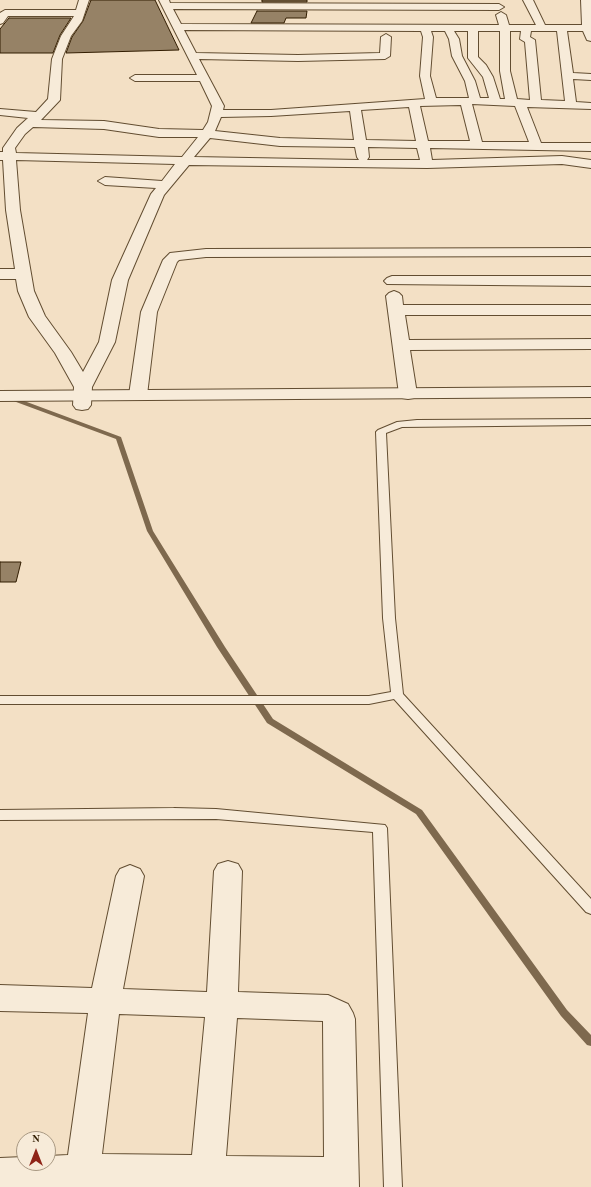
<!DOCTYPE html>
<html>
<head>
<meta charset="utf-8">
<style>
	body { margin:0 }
	#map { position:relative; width:591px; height:1187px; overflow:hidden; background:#f3e0c5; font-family:"Old Standard TT",serif }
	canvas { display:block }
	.north { position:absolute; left:16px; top:1131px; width:40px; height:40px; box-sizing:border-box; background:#f7ebd9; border:1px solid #a89882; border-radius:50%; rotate:0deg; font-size:11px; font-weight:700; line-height:16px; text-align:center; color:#311c00 }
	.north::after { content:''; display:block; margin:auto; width:14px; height:18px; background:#8f2418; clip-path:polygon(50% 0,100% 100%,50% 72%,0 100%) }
</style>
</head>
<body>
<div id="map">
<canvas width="591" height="1187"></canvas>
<div class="north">N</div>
</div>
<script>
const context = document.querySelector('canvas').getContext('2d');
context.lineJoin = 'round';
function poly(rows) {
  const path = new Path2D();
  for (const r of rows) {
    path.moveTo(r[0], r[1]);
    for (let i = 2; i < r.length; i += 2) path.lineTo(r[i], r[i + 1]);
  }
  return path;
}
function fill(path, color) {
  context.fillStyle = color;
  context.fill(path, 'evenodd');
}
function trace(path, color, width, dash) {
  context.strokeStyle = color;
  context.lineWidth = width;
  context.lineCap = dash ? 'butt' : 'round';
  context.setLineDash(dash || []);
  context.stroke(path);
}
fill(poly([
	[0,392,121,437,153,531,225,647,273,719,422,810,567,1010,591,1035,591,1046,587,1045,561,1016,416,814,267,723,217,647,147,531,116,439,0,396,0,392]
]), '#7e694e');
const building = poly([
	[91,0,155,0,179,50,66,53,72,37,83,21,91,0],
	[262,0,307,0,307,2,262,2,262,0],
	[257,11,307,11,306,18,286,18,284,23,251,23,257,11],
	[9,18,71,18,60,35,53,53,0,53,0,29,9,18],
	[0,562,21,562,16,582,0,582,0,562]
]);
fill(building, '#968266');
trace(building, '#311c00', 1);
const service = poly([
	[591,419,591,425,402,427,386,433,395,618,403,694,591,899,591,914,586,912,394,699,369,704,0,704,0,696,369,696,391,692,383,618,376,432,378,430,397,422,417,420,591,419],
	[174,808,216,809,385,825,387,828,402,1187,384,1187,373,832,216,819,0,820,0,810,174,808]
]);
const minor = poly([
	[79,0,89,0,82,21,71,36,62,59,60,100,41,120,104,121,159,129,203,130,208,122,212,106,200,81,135,81,130,78,135,75,197,75,159,0,169,0,170,3,499,4,504,7,499,10,173,9,181,24,499,25,496,15,501,12,506,15,509,25,536,25,523,0,533,0,545,25,582,25,581,0,591,0,591,41,587,40,583,31,567,31,573,73,591,74,591,80,573,79,576,102,591,103,591,109,527,107,541,143,591,143,591,151,430,148,432,160,562,156,591,160,591,168,562,164,427,168,189,165,164,195,128,280,115,342,92,387,91,405,88,409,82,410,76,409,73,405,74,387,55,353,29,317,18,291,16,279,0,279,0,269,15,269,6,210,3,160,0,160,0,152,3,152,3,148,17,128,28,118,0,115,0,109,36,112,48,99,52,59,61,36,74,16,8,16,3,23,0,24,0,13,5,10,76,10,79,0],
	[184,30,421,31,423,37,420,76,425,99,271,110,223,110,224,106,199,59,298,61,385,59,390,56,391,37,386,34,381,37,380,53,298,55,196,53,184,30],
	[431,31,445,31,449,39,452,56,465,81,469,98,436,98,430,76,433,37,431,31],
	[454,31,468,31,468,58,483,77,489,98,480,98,475,81,462,56,459,39,454,31],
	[478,31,500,31,500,71,505,99,500,99,493,77,486,65,478,57,478,31],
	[510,31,521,31,520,39,525,42,530,100,517,99,510,71,510,31],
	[531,31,557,31,565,101,541,100,535,40,530,37,531,31],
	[472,104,515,106,529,142,482,142,472,104],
	[461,105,470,141,428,141,420,106,461,105],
	[409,107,416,141,366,140,361,110,409,107],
	[350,111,354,140,280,138,215,131,221,117,271,116,350,111],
	[33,127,104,129,159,137,198,137,182,157,16,153,15,148,25,134,33,127],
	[210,138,280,146,355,147,357,157,359,160,194,157,210,138],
	[368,147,417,148,420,160,367,160,369,157,368,147],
	[16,160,175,164,162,181,105,177,98,181,105,185,156,188,151,194,112,280,99,342,83,372,71,352,45,316,34,291,20,210,16,160],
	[591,248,591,256,206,257,179,260,177,262,157,312,147,395,144,399,138,400,132,399,129,395,141,312,163,260,170,253,206,249,591,248],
	[392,276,591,276,591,286,387,284,384,281,387,278,392,276],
	[394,291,399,293,402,296,403,305,591,305,591,315,405,315,409,340,591,339,591,349,410,350,417,394,414,398,408,399,402,398,399,394,386,296,389,293,394,291],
	[228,861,238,864,242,871,238,992,328,995,348,1004,353,1013,355,1019,359,1187,0,1187,0,1158,24,1157,24,1163,48,1163,48,1156,68,1155,88,1013,0,1011,0,985,92,988,116,876,120,869,130,865,140,869,144,876,123,989,207,992,214,871,218,864,228,861],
	[119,1014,205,1017,192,1155,102,1154,119,1014],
	[237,1018,323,1021,324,1157,226,1156,237,1018]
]);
const tertiary = poly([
	[591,387,591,397,0,401,0,391,591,387]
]);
trace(service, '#624d31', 2);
trace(minor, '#624d31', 2);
trace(tertiary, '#624d31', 2);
fill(service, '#f7ebd9');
fill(minor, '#f7ebd9');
fill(tertiary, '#f7ebd9');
</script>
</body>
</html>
